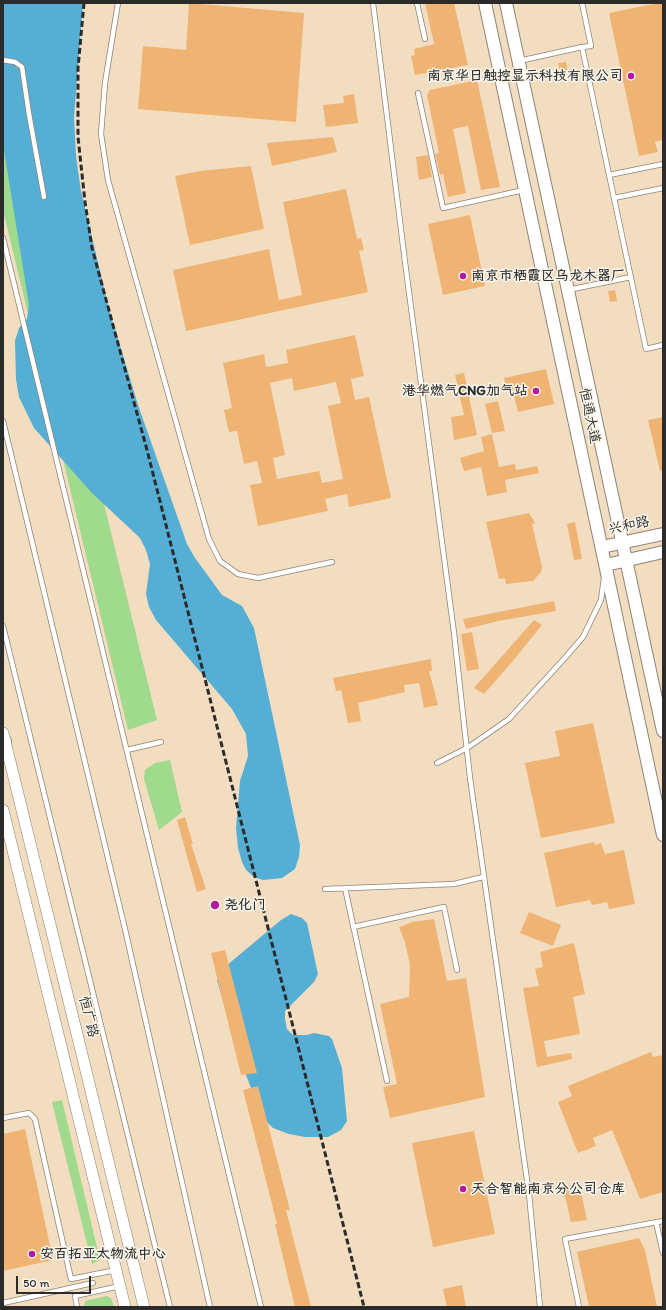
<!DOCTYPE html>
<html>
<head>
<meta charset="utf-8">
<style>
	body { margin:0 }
	#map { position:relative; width:666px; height:1310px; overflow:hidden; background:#f3ddc0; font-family:Itim,sans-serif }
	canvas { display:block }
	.frame { position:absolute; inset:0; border:4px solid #2b2b2b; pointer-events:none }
	.scale { position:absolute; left:16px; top:1276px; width:75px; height:18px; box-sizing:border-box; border:2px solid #2b2b2b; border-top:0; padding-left:5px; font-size:12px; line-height:14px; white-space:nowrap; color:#2b2b2b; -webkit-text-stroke:3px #fbf7ec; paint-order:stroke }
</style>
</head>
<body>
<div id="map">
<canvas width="666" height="1310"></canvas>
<div class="frame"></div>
<div class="scale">50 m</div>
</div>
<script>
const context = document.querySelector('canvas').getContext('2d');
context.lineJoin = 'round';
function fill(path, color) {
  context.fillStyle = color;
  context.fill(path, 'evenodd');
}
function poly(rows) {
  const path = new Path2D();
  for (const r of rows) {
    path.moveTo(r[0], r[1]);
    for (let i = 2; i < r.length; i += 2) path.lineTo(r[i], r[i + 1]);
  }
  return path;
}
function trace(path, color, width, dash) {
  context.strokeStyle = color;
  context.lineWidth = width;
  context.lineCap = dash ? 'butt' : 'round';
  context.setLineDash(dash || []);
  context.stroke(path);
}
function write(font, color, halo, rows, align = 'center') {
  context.font = font + ' Itim,"LXGW WenKai TC",sans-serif';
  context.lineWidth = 3;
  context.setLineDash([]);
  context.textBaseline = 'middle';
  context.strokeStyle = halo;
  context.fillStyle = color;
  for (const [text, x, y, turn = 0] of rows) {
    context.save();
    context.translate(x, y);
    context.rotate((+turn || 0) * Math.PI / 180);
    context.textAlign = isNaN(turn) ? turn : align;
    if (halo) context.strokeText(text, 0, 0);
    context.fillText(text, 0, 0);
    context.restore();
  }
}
fill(poly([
	[3,78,19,157,157,720,128,730,3,210],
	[170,760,182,812,159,830,144,779,145,770,155,763],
	[62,1100,100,1260,92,1264,52,1102],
	[107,1296,111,1298,114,1307,84,1307,85,1301]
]), '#a0da8d');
fill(poly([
	[3,3,83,3,74,117,76,156,81,191,109,309,138,405,187,544,195,558,222,595,242,606,254,628,300,845,299,857,295,869,282,878,263,880,254,877,246,870,242,862,238,848,236,828,240,781,248,756,246,734,232,709,156,620,149,607,146,594,150,564,146,550,140,538,92,493,34,428,19,397,16,379,15,341,19,328,27,319,29,305,3,144],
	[291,914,302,918,307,923,318,974,314,982,285,1011,285,1019,287,1029,293,1035,307,1035,314,1033,329,1036,332,1039,342,1068,347,1121,341,1130,328,1137,305,1137,289,1134,273,1128,263,1118,240,1060,217,980,226,966,281,920]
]), '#55aed3');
fill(poly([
	[189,3,304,13,296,122,138,109,143,46,186,50],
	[425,3,454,3,468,65,415,75,411,56,415,55,414,49,434,44],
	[659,3,663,3,663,140,655,142,658,152,639,156,609,13],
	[566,62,568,73,561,74,558,63],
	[477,80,500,187,481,190,468,126,453,129,466,193,448,197,443,174,440,175,435,154,439,153,427,95,430,90],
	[354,94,358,123,326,127,323,105,344,103,343,96],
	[333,137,337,152,272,166,267,143],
	[428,155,432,177,419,180,416,157],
	[251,166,264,229,190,245,175,176,200,171],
	[346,189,357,239,361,238,364,250,359,251,368,292,186,331,173,270,269,249,279,300,302,295,283,202],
	[470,215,485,286,443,295,428,224],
	[615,290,617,301,610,302,608,291],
	[355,335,364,376,351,379,355,400,369,397,391,498,349,507,347,494,325,499,328,511,258,526,250,485,262,483,257,461,244,464,237,431,229,432,224,410,232,408,223,363,264,354,266,367,288,363,286,350],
	[292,378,294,391,336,382,341,403,328,406,343,479,322,483,319,471,277,479,273,458,285,455,270,383],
	[546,369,554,404,518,412,512,388,506,389,504,378],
	[464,373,477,435,454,440,451,417,464,415,455,375],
	[498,401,505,431,492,433,485,404],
	[663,417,663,470,660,471,648,420],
	[492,434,499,467,515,464,516,470,537,466,539,473,505,480,507,492,487,496,481,467,464,471,460,458,484,451,481,437],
	[529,513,535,523,532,524,542,567,541,572,533,581,506,584,505,578,499,579,486,522],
	[575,522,582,559,574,560,567,524],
	[554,601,556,611,498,621,466,629,463,619],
	[534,620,542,625,512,662,484,694,474,688],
	[472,632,479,669,467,671,461,634],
	[431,659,432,671,429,671,438,705,424,708,419,683,404,685,405,692,358,703,361,721,348,723,341,690,336,691,333,678],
	[593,723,615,823,541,838,525,763,560,756,555,731],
	[185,817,193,844,191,844,206,889,197,892,177,820],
	[594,842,595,845,601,843,605,854,624,850,635,904,609,909,607,902,592,905,590,900,556,907,544,853],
	[529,912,561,925,553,946,520,933],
	[434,919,447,981,466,978,485,1097,390,1118,383,1087,397,1084,380,1004,409,997,410,965,405,942,399,927,412,922],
	[574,943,585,994,573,997,580,1034,544,1041,547,1057,571,1053,572,1059,537,1067,523,988,539,986,535,969,543,967,540,952],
	[225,950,257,1073,241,1075,211,953],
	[651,1052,653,1057,663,1055,663,1192,640,1199,612,1130,593,1138,596,1146,578,1153,558,1102,572,1096,568,1086],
	[258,1086,290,1210,286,1210,311,1307,295,1307,275,1224,277,1224,243,1090],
	[25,1129,53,1260,3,1271,3,1134],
	[474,1131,495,1234,433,1247,412,1143],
	[573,1185,582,1196,587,1220,571,1222,563,1187],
	[639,1238,645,1250,657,1307,589,1307,577,1252],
	[462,1285,466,1307,447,1307,443,1289]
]), '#efb374');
const service = poly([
	[118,3,105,83,101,134,108,180,209,539,220,561,238,574,258,578,332,562],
	[373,3,405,262,454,633,470,778,529,1194,540,1307],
	[417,3,425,39],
	[582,3,591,46,582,47],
	[3,60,15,62,22,67,29,114,44,197],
	[519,61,582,47,646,349,663,345],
	[418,93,443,208,524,190],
	[609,175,663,164],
	[614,198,663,188],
	[3,238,261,1307],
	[568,290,631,277],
	[3,421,125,929,210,1307],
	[3,626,170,1307],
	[127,750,161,742],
	[437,763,467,748,509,719,563,660,583,637,601,600,604,578],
	[345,888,387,1081],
	[325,889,454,884,483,877],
	[353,927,444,907,457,970],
	[3,1118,29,1113,35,1119,71,1279,116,1270],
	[656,1222,663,1253],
	[3,1303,93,1283],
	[77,1307,75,1296,120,1286],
	[579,1307,565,1239,663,1221]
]);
const tertiary = poly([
	[3,733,144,1307],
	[3,810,125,1307]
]);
const secondary = poly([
	[485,3,663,835],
	[506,3,663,731],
	[602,547,663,534],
	[606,565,663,552],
	[3,744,5,741]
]);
trace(service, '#8f8476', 6);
trace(tertiary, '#8f8476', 12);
trace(secondary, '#8f8476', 14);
trace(service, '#fff', 4.5);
trace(tertiary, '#fff', 11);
trace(secondary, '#fff', 12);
trace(poly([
	[84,3,78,68,78,137,85,202,92,248,147,450,364,1307]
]), '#2b2b2b', 3, [6, 3]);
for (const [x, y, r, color] of [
	[631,76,4,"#b5179e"],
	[463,276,4,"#b5179e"],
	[536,391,4,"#b5179e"],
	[215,905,5,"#b5179e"],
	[463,1189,4,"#b5179e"],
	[32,1254,4,"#b5179e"]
]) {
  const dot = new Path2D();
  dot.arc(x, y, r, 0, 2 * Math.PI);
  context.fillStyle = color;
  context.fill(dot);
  trace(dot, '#fbf7ec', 1.5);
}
write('bold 14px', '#2b2b2b', '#fbf7ec', [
	["南京华日触控显示科技有限公司",623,76,"right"],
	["南京市栖霞区乌龙木器厂",471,276],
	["港华燃气CNG加气站",528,391,"right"],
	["尧化门",224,905],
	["天合智能南京分公司仓库",471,1189],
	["安百拓亚太物流中心",40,1254]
], 'left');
write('14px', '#2b2b2b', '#fbf7ec', [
	["恒通大道",589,416,78],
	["兴和路",629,526,-12],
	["恒广路",88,1017,76]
]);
</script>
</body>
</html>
